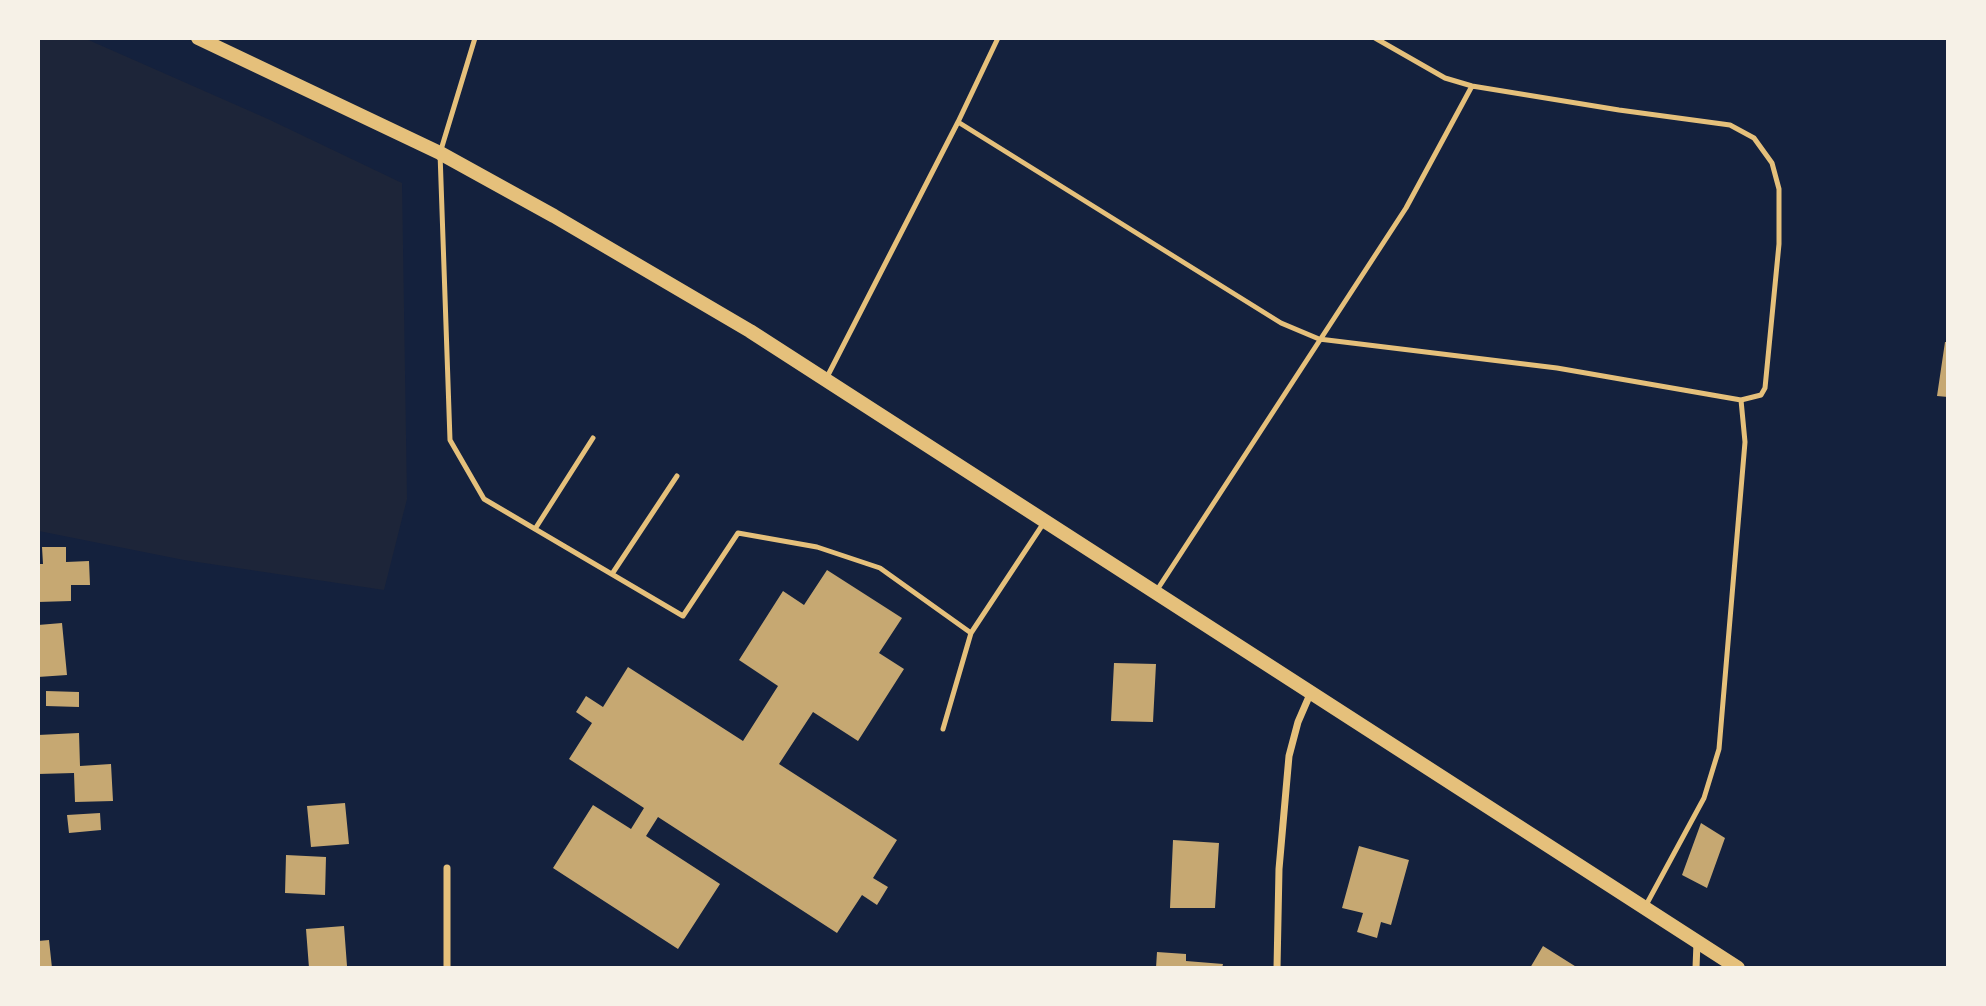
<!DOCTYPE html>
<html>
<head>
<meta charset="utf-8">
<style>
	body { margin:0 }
	#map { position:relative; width:1986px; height:1006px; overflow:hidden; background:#14213d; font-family:"Open Sans",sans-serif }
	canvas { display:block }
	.frame { position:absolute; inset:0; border:40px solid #f6f1e7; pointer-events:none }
</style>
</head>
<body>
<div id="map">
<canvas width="1986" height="1006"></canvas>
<div class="frame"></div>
</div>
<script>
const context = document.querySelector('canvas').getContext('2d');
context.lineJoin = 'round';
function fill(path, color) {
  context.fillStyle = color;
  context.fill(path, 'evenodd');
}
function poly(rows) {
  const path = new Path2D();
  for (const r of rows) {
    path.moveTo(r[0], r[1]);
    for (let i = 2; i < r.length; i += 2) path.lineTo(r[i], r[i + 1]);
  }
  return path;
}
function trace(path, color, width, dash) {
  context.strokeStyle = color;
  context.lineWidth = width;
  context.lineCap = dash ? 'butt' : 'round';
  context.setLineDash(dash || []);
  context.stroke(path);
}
fill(poly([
	[84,38,268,119,402,183,407,499,384,590,184,560,39,531,39,39]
]), '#1d2539');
fill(poly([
	[1945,342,1948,342,1948,397,1937,396],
	[42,547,66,547,66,562,89,561,90,585,71,585,71,601,38,602,38,564,43,564],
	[827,570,902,618,879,653,904,669,858,741,813,712,779,764,897,840,873,878,888,887,877,905,862,895,837,933,658,817,646,836,720,884,678,949,553,868,593,805,631,829,644,808,569,759,592,723,576,712,586,696,603,707,628,667,743,741,778,686,739,660,783,591,804,605],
	[62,623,67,675,38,677,38,625],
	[1114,663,1156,664,1153,722,1111,721],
	[46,691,79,692,79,707,46,706],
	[79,733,80,766,111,764,113,801,75,802,74,773,38,774,38,735],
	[345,803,349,844,311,847,307,806],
	[100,813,101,830,69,833,67,815],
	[1701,823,1725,838,1707,888,1682,875],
	[1173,840,1219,843,1215,908,1170,908],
	[1359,846,1409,860,1391,925,1381,922,1377,938,1357,932,1363,913,1342,908],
	[286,855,326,857,325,895,285,893],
	[344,926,347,966,309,968,306,929],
	[49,940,52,968,38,968,38,941],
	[1543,946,1578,968,1530,968],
	[1157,952,1186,954,1186,961,1223,964,1222,968,1156,968]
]), '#c6a872');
trace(poly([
	[475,38,440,153,450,440,484,499,683,616,738,533,817,547,880,568,971,633,1045,521],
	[958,122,1281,323,1319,339,1557,368,1741,400,1761,395,1765,388,1779,244,1779,189,1772,163,1754,138,1730,125,1619,110,1472,86,1445,78,1375,38],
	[826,379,958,122,998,38],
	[535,529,593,438],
	[612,574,677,476],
	[1157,590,1406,208,1472,86],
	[943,729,971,633],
	[1645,907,1704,798,1719,749,1745,442,1741,400]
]), '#e5c07b', 5);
trace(poly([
	[447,868,447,968],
	[1277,968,1279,869,1289,756,1298,722,1311,692],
	[1696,968,1697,943]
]), '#e5c07b', 7);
trace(poly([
	[198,38,440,153,554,216,750,331,1738,968]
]), '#e5c07b', 14);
</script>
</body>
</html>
